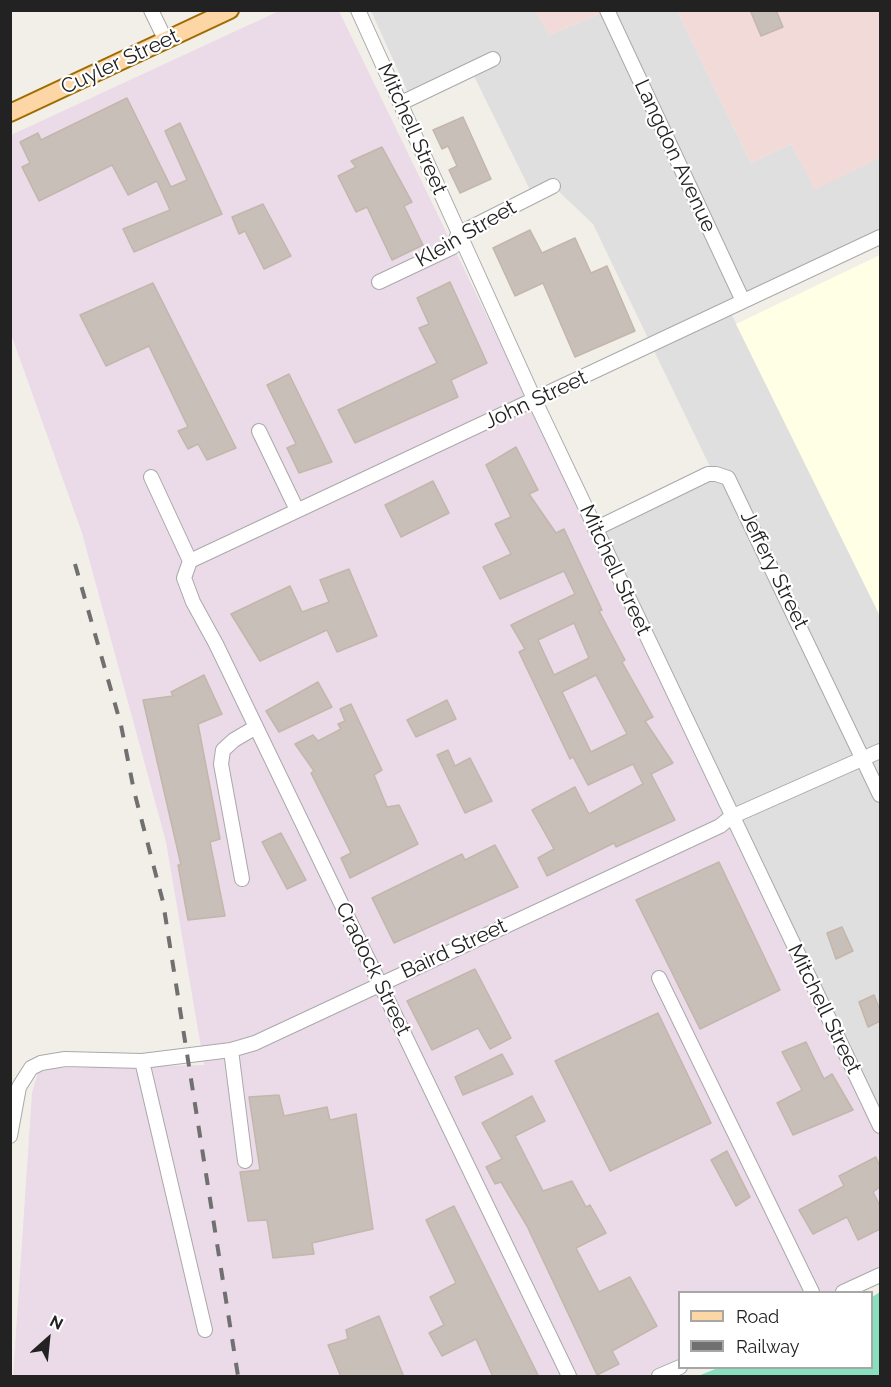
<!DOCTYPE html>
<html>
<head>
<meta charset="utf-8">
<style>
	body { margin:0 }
	#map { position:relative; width:891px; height:1387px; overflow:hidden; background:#f2efe9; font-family:Raleway,sans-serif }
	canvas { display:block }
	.frame { position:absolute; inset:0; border:12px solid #222; pointer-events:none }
	.legend { position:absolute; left:678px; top:1291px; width:195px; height:78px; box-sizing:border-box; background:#fff; border:2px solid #a7a7a7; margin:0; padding:8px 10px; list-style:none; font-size:18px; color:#222 }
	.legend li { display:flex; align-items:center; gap:12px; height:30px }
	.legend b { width:30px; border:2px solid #a7a7a7 }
	.north { position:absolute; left:18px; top:1309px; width:60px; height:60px; -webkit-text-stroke:4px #fff; paint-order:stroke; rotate:27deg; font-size:16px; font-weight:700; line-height:24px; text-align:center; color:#222 }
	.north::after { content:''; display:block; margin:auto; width:21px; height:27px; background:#222; clip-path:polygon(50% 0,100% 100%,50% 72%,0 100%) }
</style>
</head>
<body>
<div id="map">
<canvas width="891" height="1387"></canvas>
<div class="frame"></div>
<ul class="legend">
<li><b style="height:8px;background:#fcd6a4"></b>Road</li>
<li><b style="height:8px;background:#707070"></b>Railway</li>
</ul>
<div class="north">N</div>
</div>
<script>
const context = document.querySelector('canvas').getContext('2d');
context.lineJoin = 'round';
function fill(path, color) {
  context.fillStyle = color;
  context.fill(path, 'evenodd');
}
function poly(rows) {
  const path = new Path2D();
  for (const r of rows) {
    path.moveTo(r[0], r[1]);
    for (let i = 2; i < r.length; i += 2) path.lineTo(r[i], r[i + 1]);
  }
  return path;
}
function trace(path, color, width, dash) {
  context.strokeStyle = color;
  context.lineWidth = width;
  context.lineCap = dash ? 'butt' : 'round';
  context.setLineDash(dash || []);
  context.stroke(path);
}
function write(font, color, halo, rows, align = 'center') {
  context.font = font + ' Raleway,sans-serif';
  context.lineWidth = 4.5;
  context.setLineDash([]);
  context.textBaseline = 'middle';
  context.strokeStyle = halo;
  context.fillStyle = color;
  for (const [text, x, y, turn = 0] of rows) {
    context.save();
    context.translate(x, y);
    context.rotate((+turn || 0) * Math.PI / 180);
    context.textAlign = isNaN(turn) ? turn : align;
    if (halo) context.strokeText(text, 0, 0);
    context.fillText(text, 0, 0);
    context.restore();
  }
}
fill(poly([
	[371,11,536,11,549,35,607,11,677,11,751,163,791,144,815,189,880,157,880,237,729,309,880,616,880,1116,595,529,713,473,593,224,553,186,533,196,471,70,411,99]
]), '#e0dfdf');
fill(poly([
	[536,11,607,11,549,35],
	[677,11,880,11,880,157,815,190,791,144,751,163]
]), '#f2dad9');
fill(poly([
	[279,11,339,11,880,1126,880,1275,843,1292,680,1292,679,1367,659,1376,13,1376,32,1093,38,1072,57,1068,204,1065,166,842,82,533,11,334,11,135]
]), '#ebdbe8');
fill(poly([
	[880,255,880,616,736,324]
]), '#ffffe5');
fill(poly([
	[880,1292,880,1376,698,1376,718,1368,872,1368,872,1297]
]), '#88e0be');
const building = poly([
	[750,10,776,10,783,27,761,36,750,10],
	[127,98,171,187,187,180,165,131,180,123,222,214,134,252,123,229,170,210,157,181,128,195,112,165,39,201,22,167,30,163,20,142,38,133,41,140,127,98],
	[463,117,491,179,460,193,449,170,457,166,448,146,442,149,433,130,463,117],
	[382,147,412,202,404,206,423,245,392,260,367,207,356,212,338,176,356,167,351,161,382,147],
	[263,204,291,256,264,269,245,231,239,234,232,217,263,204],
	[530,230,542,253,575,238,591,273,607,266,635,331,575,357,543,283,515,296,493,248,530,230],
	[450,282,487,363,451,380,458,397,355,443,338,410,437,363,419,328,429,324,417,298,450,282],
	[153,283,236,448,207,460,198,444,188,449,178,431,188,427,149,346,106,366,80,315,153,283],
	[289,374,332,462,299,473,287,448,296,444,267,385,289,374],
	[516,447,538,490,529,494,556,533,564,529,602,610,599,611,625,660,622,662,653,717,645,721,673,763,651,774,675,820,616,847,614,843,547,876,538,858,554,849,532,810,575,787,589,814,643,784,633,764,588,785,573,757,570,759,519,652,525,649,511,625,575,594,564,571,500,599,483,567,511,554,495,524,511,517,486,465,516,447],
	[574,623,589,658,554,675,538,640,574,623],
	[596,675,627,734,591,752,562,692,596,675],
	[433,481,449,513,401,537,385,505,433,481],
	[349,569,377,636,337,652,327,630,260,661,231,614,290,586,302,612,329,602,320,580,349,569],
	[204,675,222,714,198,724,220,839,210,842,225,916,188,920,178,865,181,865,143,700,173,696,171,692,204,675],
	[318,682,332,707,279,732,266,711,318,682],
	[447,700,456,719,416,737,407,720,447,700],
	[351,704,382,770,374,775,387,807,399,805,418,844,350,878,341,858,351,853,311,773,314,771,295,744,313,735,318,741,341,729,338,724,345,721,340,709,351,704],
	[448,750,455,766,470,758,492,801,465,813,437,755,448,750],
	[281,833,306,880,287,889,262,842,281,833],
	[495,845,518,887,394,943,372,898,462,854,465,860,495,845],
	[719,862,780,990,700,1029,636,900,719,862],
	[842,927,853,951,836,959,827,933,842,927],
	[475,969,511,1038,490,1049,478,1028,432,1050,407,1001,475,969],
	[874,995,880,1010,880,1021,868,1027,859,1002,874,995],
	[658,1013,711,1123,610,1171,555,1061,658,1013],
	[806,1042,824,1079,832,1074,853,1110,793,1135,777,1103,802,1090,782,1052,806,1042],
	[502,1054,513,1074,463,1095,455,1077,502,1054],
	[279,1095,284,1116,327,1107,330,1120,356,1114,373,1229,312,1243,314,1254,273,1258,267,1220,248,1221,240,1172,260,1170,249,1097,279,1095],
	[532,1096,545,1121,515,1136,543,1191,572,1181,586,1207,590,1205,606,1233,576,1248,599,1292,630,1277,657,1326,612,1351,619,1364,597,1375,527,1226,501,1182,495,1184,486,1167,502,1159,482,1123,532,1096],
	[727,1151,750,1197,736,1206,711,1160,727,1151],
	[876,1157,880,1167,880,1187,873,1192,880,1206,880,1229,858,1240,847,1217,813,1234,799,1210,844,1186,839,1176,876,1157],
	[454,1206,539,1377,493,1377,476,1339,442,1356,429,1333,444,1325,430,1297,456,1283,426,1220,454,1206],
	[379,1316,404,1377,341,1377,328,1345,348,1339,346,1330,379,1316]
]);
fill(building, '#c7bfb8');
trace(building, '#c4b6ab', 1.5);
const minor = poly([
	[151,10,166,41],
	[358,10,535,401,880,1126],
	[607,10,743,301],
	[401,103,493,59],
	[379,282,453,247,458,234,553,186],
	[259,431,297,510],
	[151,477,190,561],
	[595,529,708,474,716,474,728,478,880,795],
	[190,561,184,578,193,602,216,644,569,1376],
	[190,561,880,237],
	[242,879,221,764,223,750,234,740,256,727],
	[659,978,812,1292],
	[231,1050,245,1161],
	[142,1061,205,1330],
	[10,1136,19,1087,31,1068,41,1063,65,1059,142,1061,231,1050,255,1043,720,826,731,817,880,751],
	[843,1292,880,1275],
	[659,1376,680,1367]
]);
const major = poly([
	[10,113,230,10]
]);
trace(minor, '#a9a9a9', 16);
trace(major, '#a06b00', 20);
trace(poly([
	[293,10,294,10]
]), '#fa8072', 2, [3, 3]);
trace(minor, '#fff', 14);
trace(major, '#fcd6a4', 16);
trace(poly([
	[75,564,121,725,134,791,163,902,238,1376]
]), '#707070', 4, [12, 12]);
write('21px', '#222', '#fff', [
	["Cuyler Street",120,62,-25],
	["Mitchell Street",412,129,66],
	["Langdon Avenue",675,156,65],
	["Klein Street",466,234,-30],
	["John Street",536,400,-25],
	["Mitchell Street",615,570,65],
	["Jeffery Street",774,570,64],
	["Baird Street",454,949,-25],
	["Cradock Street",373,969,64],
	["Mitchell Street",824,1009,64]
]);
</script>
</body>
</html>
